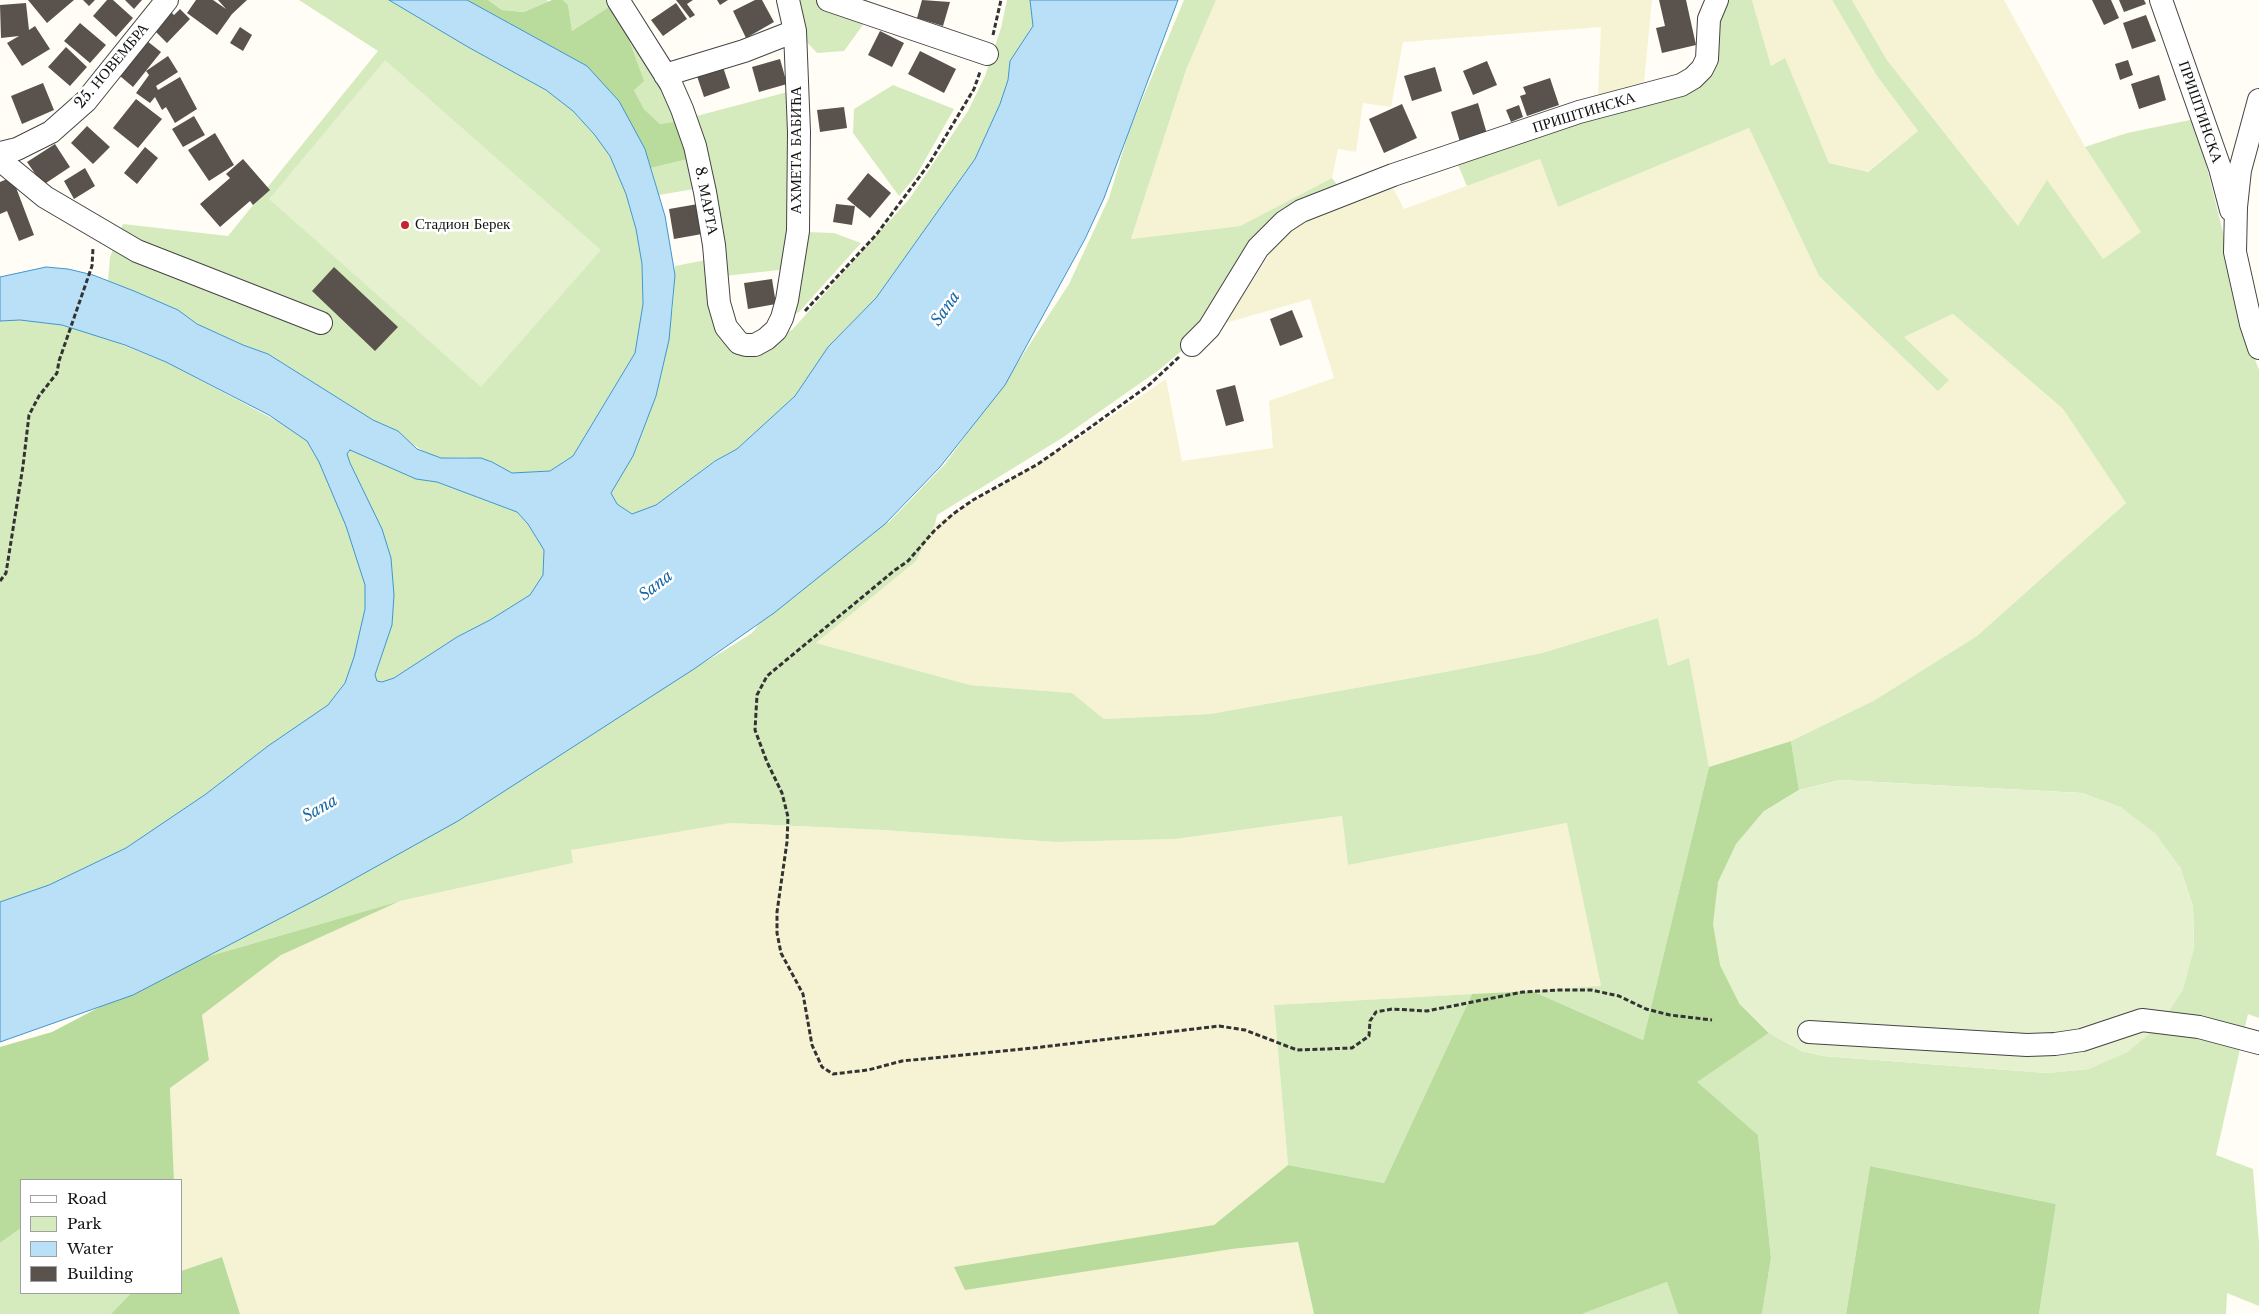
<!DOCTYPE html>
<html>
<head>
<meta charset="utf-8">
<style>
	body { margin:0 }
	#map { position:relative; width:2259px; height:1314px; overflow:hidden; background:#fffdf5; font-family:"Libre Baskerville",serif }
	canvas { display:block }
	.legend { position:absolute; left:20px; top:1179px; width:162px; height:115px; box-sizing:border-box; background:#fff; border:1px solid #a0a0a0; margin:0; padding:6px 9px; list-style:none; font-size:15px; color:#111 }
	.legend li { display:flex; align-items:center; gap:10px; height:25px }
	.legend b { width:25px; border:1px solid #a0a0a0 }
</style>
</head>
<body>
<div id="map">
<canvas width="2259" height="1314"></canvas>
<ul class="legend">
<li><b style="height:6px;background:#fff"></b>Road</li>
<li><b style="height:14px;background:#d5ebbd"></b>Park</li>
<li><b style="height:14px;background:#b9e0f7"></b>Water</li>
<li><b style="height:14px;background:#5a524d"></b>Building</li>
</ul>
</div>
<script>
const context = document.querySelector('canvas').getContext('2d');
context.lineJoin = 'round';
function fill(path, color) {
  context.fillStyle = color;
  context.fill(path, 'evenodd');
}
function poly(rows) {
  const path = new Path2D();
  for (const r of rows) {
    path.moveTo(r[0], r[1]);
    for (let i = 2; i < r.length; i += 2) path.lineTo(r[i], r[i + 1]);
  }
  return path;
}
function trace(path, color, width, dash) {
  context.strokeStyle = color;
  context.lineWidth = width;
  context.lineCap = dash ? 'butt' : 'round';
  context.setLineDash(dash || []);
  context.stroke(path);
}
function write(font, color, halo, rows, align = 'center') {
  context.font = font + ' "Libre Baskerville",serif';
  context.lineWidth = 5;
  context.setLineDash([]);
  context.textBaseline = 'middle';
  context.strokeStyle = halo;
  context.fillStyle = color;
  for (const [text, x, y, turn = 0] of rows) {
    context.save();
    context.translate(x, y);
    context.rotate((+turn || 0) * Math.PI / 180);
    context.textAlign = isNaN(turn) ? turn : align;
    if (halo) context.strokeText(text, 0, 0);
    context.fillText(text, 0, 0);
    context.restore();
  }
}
fill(poly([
	[1216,0,1652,0,1644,82,1598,95,1601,27,1403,42,1391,107,1363,103,1356,152,1338,149,1332,178,1240,226,1131,239,1186,70],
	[1752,0,1832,0,1877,76,1918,131,1867,172,1829,163,1785,59,1771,66],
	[1852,0,2004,0,2085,147,2142,232,2103,259,2018,226,1887,60],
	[1749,128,1819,276,1949,380,1904,337,1953,314,2063,409,2126,503,1977,636,1875,700,1793,740,1709,767,1689,659,1668,666,1658,618,1542,653,1445,672,1210,714,1104,719,1072,693,970,685,815,643,916,561,935,524,1069,445,1166,379,1182,461,1273,448,1269,401,1334,378,1310,299,1225,323,1284,232,1328,207,1391,184,1404,209,1540,159,1558,207],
	[560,795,730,823,883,830,1055,842,1177,839,1342,816,1348,865,1568,823,1601,987,1274,1005,1288,1165,1214,1225,955,1268,1232,1249,1298,1242,1314,1314,240,1314,222,1257,181,1271,181,1180,174,1180,170,1088,209,1060,202,1015,286,951,400,901,573,863]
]), '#f6f3d4');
fill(poly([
	[299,0,389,0,397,4,468,47,546,90,573,111,594,134,610,156,626,194,636,229,642,264,643,304,635,353,573,456,550,471,512,473,492,462,466,457,441,458,430,455,407,441,398,431,373,420,268,354,243,345,197,324,178,310,108,281,110,257,123,224,228,236,378,51],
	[488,0,547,0,548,2,524,12,502,10],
	[563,0,610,0,612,5,572,31,568,6],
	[795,0,815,0,868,18,844,51,817,53,800,35],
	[1007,0,1030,0,1033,26,1010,61,1008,80,1000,104,975,159,876,298,828,347,795,396,737,449,714,461,656,505,641,512,632,514,617,504,611,493,633,456,656,396,663,367,673,307,675,266,711,259,721,334,777,336,792,330,910,198,968,111,985,76,1001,28],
	[1184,0,1216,0,1186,70,1131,239,1240,226,1332,178,1340,189,1275,222,1193,341,1159,370,1062,438,937,515,935,524,916,561,816,643,970,685,1072,693,1104,719,1210,714,1445,672,1542,653,1658,618,1668,666,1689,658,1709,767,1643,1040,1532,991,1601,986,1567,823,1348,865,1342,816,1176,839,1055,842,883,830,730,823,571,850,573,863,400,901,182,964,722,652,752,633,781,595,832,538,889,522,945,464,1009,376,1069,284,1109,198,1129,131],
	[1721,0,1752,0,1771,66,1785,58,1829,163,1868,172,1918,131,1877,76,1832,0,1852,0,1887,60,2018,226,2047,180,2103,259,2141,232,2085,147,2127,133,2195,119,2253,354,2259,370,2259,1018,2248,1014,2216,1155,2253,1169,2259,1243,2259,1306,2227,1293,2226,1314,2039,1314,2056,1204,1870,1166,1846,1314,1762,1314,1771,1258,1758,1135,1696,1082,1769,1033,1802,1051,1824,1056,2047,1073,2089,1069,2194,949,2193,907,2180,867,2122,808,2082,793,1840,780,1799,790,1791,741,1875,700,1977,636,2126,503,2063,409,1953,314,1904,337,1949,380,1938,391,1819,276,1749,128,1558,207,1540,159,1467,186,1458,165,1688,87],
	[626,25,679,121,660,124,644,109,634,90,626,32],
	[893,85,954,109,916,176,899,196,853,133,854,109],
	[791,91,788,269,724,276,693,117],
	[692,158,700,188,659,195,651,168],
	[805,232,834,233,861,243,799,312,792,315],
	[20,320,62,325,97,335,166,362,309,438,374,540,361,663,328,705,268,746,206,794,126,848,49,885,0,902,0,321],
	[350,449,416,479,437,482,517,512,528,524,544,550,543,575,530,595,490,620,457,637,394,678,382,682,377,681,375,675,392,625,394,595,391,558,350,463,347,454],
	[1472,994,1384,1183,1288,1165,1274,1005],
	[21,1228,21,1293,131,1293,111,1314,0,1314,0,1243],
	[1667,1282,1678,1314,1582,1314]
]), '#d5ebbd');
fill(poly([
	[467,0,488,0,502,10,524,12,552,0,563,0,568,5,572,31,612,5,626,32,644,81,634,90,644,109,660,124,679,121,692,158,651,168,645,149,587,66],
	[1791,741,1799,790,1763,812,1739,1003,1769,1033,1697,1082,1758,1135,1771,1258,1762,1314,1678,1314,1667,1282,1582,1314,1314,1314,1298,1242,1232,1249,965,1290,954,1267,1214,1225,1288,1165,1384,1183,1472,994,1532,991,1643,1040,1709,767],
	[400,901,281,955,202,1015,209,1060,170,1088,174,1180,21,1180,21,1228,0,1243,0,1047,52,1032,182,964],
	[1870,1166,2056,1204,2039,1314,1846,1314],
	[222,1257,240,1314,111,1314,131,1293,181,1293,181,1271]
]), '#b9dc9c');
fill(poly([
	[385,60,601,250,481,387,269,199],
	[1840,780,2082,793,2122,808,2155,833,2180,867,2193,907,2194,949,2183,990,2160,1025,2128,1052,2089,1069,2047,1073,1824,1056,1802,1051,1769,1033,1739,1003,1720,965,1713,924,1718,882,1736,844,1763,812,1799,790]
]), '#e6f2cf');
const water = poly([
	[389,0,467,0,587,66,619,101,645,149,665,216,675,275,669,340,656,396,633,456,611,493,617,504,632,514,656,505,715,461,737,449,795,396,828,347,876,298,975,159,1000,104,1008,80,1010,61,1033,26,1030,0,1178,0,1104,198,1085,239,1005,385,940,467,885,524,774,613,694,669,458,821,327,894,133,995,0,1042,0,902,49,885,126,848,206,794,268,746,328,705,345,683,354,657,365,609,365,585,346,526,319,462,307,441,269,415,166,362,125,345,62,325,20,320,0,321,0,277,46,267,68,269,93,275,134,291,178,310,197,324,243,345,268,354,373,420,398,431,417,449,441,458,481,458,492,462,512,473,550,471,573,456,635,353,643,304,642,264,636,229,626,194,610,156,594,134,573,111,546,90,468,47,389,0],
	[350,450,416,479,437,482,517,512,528,524,544,550,543,575,530,595,490,620,457,637,394,678,382,682,377,681,375,675,392,625,394,595,391,558,382,529,350,463,347,454,350,450]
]);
fill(water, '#b9e0f7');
trace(water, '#3f96cf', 1);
fill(poly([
	[28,0,74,0,47,23],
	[83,0,95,0,89,6],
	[107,0,113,0,133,18,116,37,93,16],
	[125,0,142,0,134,9],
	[196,0,213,0,226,9,218,0,247,0,232,14,217,35,187,13],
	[676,0,693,0,687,4,695,15,690,18],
	[717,0,728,0,720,5],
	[755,0,762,0,774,22,746,38,733,11],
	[922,0,950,2,943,26,917,18],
	[1659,0,1686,0,1696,45,1662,53,1656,28,1665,26],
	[2092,0,2111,0,2119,18,2104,25],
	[2119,0,2144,0,2146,4,2124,12],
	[26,3,29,30,35,26,50,49,22,66,7,43,19,36,1,38,0,5],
	[676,3,687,19,663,36,651,20],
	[180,9,190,19,167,43,153,29,170,11,174,15],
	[2146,15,2156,41,2132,49,2123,23],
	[80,23,106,45,90,63,64,41],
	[240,27,252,35,243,51,230,43],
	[880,31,904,43,892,67,868,55],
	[142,37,161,52,133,87,120,76,125,70,119,65],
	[66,47,87,67,70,86,48,67],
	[920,51,956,69,944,93,908,74],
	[168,56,178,72,156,86,158,90,180,77,197,109,175,123,166,107,162,110,155,97,150,103,136,93,149,75,146,71],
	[780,59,787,84,759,92,752,67],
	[2128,60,2133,75,2120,80,2115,64],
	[1487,61,1497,85,1473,95,1463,71],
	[723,67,730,88,704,97,697,76],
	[1435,67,1442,91,1412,101,1404,76],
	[2159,75,2166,100,2139,109,2131,84],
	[1550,78,1559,105,1527,116,1520,96,1526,94,1523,87],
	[43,83,54,110,22,124,11,96],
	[136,99,162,119,138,148,113,128],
	[1478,103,1487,134,1460,142,1451,112],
	[1402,104,1417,138,1384,153,1369,119],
	[1519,105,1523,117,1511,122,1506,110],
	[844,107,847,128,820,132,817,110],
	[194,116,205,135,183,147,172,129],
	[87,126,110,147,93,164,71,143],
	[215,133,234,165,209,181,188,150],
	[55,144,70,167,43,185,27,162],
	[145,147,158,158,137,184,124,173],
	[243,159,270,190,253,205,250,201,220,227,200,204,230,178,226,174],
	[85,168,95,186,74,199,64,181],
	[868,173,891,193,870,218,847,199],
	[12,177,34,235,19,241,7,211,0,214,0,182],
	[698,204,702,234,674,239,669,209],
	[836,204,855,206,852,225,833,222],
	[334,267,398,327,375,351,312,291],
	[772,279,776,304,748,309,744,283],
	[1292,310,1303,337,1280,346,1270,319],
	[1235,385,1244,421,1226,426,1216,390]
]), '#5a524d');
const minor = poly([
	[618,0,671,84,682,109,695,146,705,192,714,245,719,303,726,327,739,343,746,345,755,345,766,339,776,330,782,318,787,300,798,231,799,132,795,31,788,0],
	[828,0,987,54],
	[2161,0,2220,168,2231,210],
	[665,75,744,51,795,31],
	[2259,100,2240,170,2236,207,2235,252,2251,324,2259,348],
	[0,153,17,149,51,132,86,101,167,0],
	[0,160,45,197,137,251,321,323],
	[1192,345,1209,328,1258,248,1284,222,1301,211,1393,175,1579,112,1681,85,1693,78,1702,69,1707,59,1709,19,1717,0],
	[1809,1032,2027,1045,2055,1044,2082,1040,2142,1020,2199,1027,2259,1043]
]);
trace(minor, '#444', 24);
trace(poly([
	[993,35,1001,0],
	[805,311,876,235,929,164,974,89,980,72],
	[1179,357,1149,385,1088,429,1038,464,973,500,953,514,934,531,908,561,895,570,767,676,757,695,755,730,767,762,782,793,788,817,787,842,777,912,777,933,781,953,803,994,812,1045,822,1067,833,1074,868,1070,902,1061,1033,1048,1219,1026,1245,1030,1297,1050,1352,1048,1369,1036,1370,1021,1376,1012,1392,1009,1427,1011,1523,992,1559,990,1591,990,1619,996,1646,1009,1670,1015,1712,1020],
	[0,581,6,573,23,466,29,415,39,396,57,373,59,361,92,266,93,248]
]), '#333', 3, [5, 2.5]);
trace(minor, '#fff', 22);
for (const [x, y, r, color] of [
	[405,225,5,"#c4262e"]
]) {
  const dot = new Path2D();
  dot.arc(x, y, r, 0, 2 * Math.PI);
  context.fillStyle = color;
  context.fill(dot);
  trace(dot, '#fff', 2);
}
write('15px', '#111', '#fff', [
	["25. НОВЕМБРА",112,66,-50],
	["ПРИШТИНСКА",2200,112,71],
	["ПРИШТИНСКА",1584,113,-17],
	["АХМЕТА БАБИЋА",797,150,-90],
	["8. МАРТА",706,201,79]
]);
write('15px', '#111', '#fff', [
	["Стадион Берек",415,225]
], 'left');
write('italic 16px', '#1768a6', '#fff', [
	["Sana",946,309,-55],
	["Sana",656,586,-38],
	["Sana",320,809,-30]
]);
</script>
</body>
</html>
